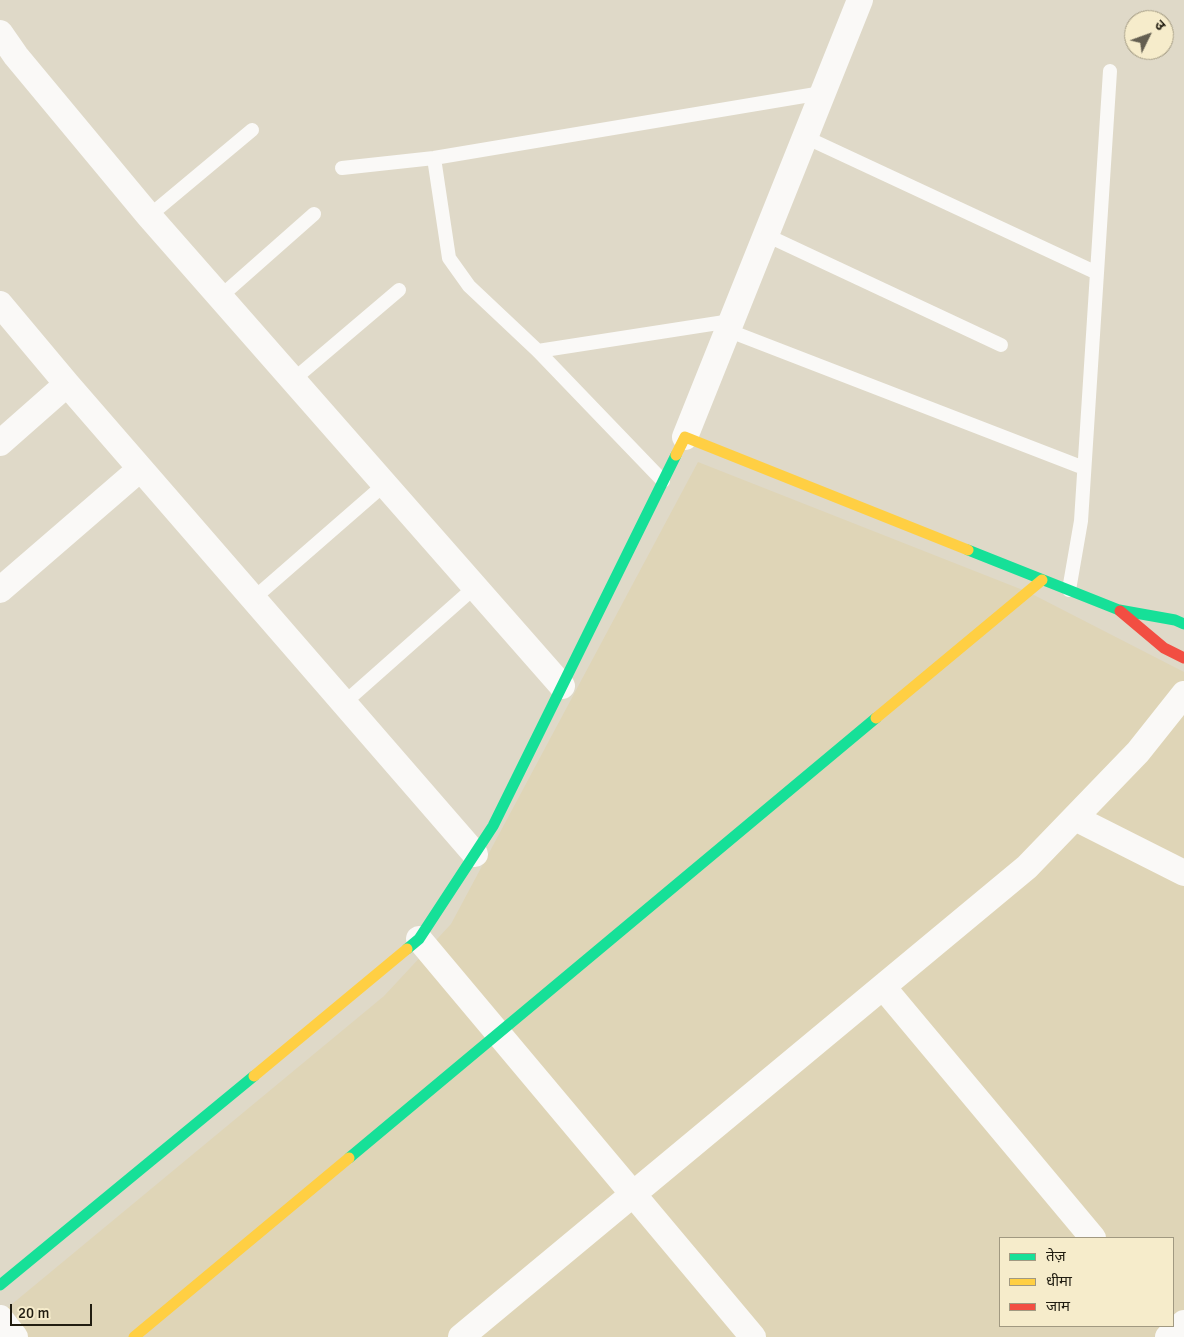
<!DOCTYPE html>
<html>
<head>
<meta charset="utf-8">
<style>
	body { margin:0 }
	#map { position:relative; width:1184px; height:1337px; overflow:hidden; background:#dfd9c8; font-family:Signika,"Noto Sans Devanagari",sans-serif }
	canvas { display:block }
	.legend { position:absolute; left:999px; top:1237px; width:175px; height:90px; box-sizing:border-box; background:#f6eccb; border:1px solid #a19981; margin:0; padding:6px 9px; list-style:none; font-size:15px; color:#211d11 }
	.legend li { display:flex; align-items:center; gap:10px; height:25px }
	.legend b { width:25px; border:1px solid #a19981 }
	.north { position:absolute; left:1124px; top:10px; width:50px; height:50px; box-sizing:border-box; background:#f6eccb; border:1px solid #a19981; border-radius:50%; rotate:48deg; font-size:14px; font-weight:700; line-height:20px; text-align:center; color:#211d11 }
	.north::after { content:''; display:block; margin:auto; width:18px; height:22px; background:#645f51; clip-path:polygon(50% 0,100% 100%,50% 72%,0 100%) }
	.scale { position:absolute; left:10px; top:1304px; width:82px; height:22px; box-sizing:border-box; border:2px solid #211d11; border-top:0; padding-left:6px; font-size:15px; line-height:18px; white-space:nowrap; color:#211d11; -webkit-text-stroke:4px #f6eccb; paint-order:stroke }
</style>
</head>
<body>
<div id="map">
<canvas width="1184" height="1337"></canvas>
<ul class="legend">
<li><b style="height:6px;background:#16e098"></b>तेज़</li>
<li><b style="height:6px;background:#ffcf43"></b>धीमा</li>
<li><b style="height:6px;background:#f24e42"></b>जाम</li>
</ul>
<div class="north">उ</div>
<div class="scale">20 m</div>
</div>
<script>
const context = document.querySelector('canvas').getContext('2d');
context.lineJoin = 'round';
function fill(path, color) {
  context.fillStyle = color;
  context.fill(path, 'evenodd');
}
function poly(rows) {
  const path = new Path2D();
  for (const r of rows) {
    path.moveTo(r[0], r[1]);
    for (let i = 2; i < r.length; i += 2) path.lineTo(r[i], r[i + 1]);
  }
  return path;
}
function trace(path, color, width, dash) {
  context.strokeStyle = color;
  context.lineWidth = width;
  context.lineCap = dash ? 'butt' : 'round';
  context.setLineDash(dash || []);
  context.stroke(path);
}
fill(poly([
	[698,462,1028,592,1184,672,1184,1337,0,1337,0,1314,384,996,451,924],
	[1000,1238,1173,1238,1173,1326,1000,1326]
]), '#dfd5b7');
trace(poly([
	[805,137,1097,273],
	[434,158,449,258,469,286,538,351,663,481],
	[342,168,434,158,822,93],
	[149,216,252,130],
	[766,235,1001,345],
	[220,297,314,214],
	[727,330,1084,468],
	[538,351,731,321],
	[293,380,399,290],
	[1069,590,1081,521,1110,71],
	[253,599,385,484],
	[344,703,475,587]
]), '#faf9f7', 14);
trace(poly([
	[0,33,16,56,149,216,562,686],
	[0,304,67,384,475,854],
	[685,437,860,0],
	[0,443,67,384],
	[0,590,140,469],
	[1075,818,1184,873],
	[419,939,753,1337],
	[883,987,1093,1238],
	[0,1318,15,1337],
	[461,1337,1027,867,1138,752,1184,694],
	[1168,1337,1184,1323]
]), '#faf9f7', 26);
trace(poly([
	[968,550,1119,610,1175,620,1184,624],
	[407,949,419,939,493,826,676,455],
	[349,1158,876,718],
	[0,1285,254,1076]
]), '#16e098', 11);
trace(poly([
	[676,455,685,437,968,550],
	[876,718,1042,580],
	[254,1076,407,949],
	[134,1337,349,1158]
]), '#ffcf43', 11);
trace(poly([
	[1120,611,1164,648,1184,658]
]), '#f24e42', 11);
</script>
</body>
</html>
